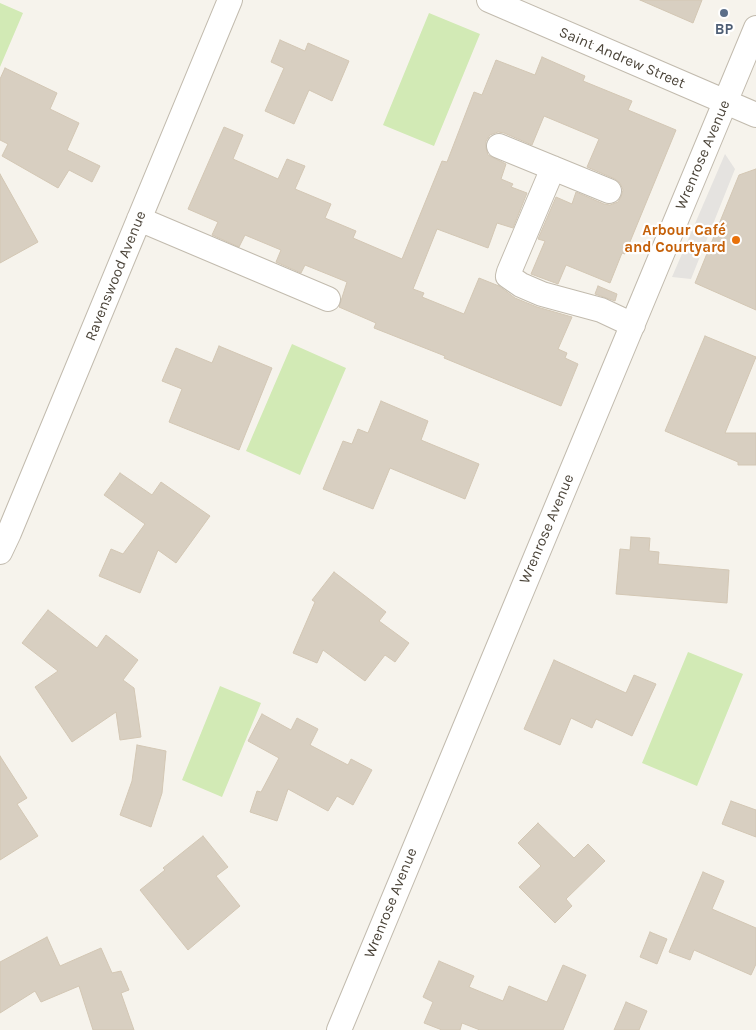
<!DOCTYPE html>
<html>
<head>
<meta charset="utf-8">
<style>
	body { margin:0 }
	canvas { display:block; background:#f6f3ec }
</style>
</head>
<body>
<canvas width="756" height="1030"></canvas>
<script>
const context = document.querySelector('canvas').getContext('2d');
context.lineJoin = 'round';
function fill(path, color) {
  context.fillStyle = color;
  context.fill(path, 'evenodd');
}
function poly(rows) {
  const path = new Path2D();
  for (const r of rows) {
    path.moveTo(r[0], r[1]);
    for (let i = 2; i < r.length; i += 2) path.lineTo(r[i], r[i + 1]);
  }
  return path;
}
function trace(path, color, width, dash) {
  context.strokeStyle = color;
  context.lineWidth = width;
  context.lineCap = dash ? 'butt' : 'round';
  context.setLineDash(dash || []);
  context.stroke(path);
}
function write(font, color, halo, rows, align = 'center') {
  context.font = font + ' Karla,sans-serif';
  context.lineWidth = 4.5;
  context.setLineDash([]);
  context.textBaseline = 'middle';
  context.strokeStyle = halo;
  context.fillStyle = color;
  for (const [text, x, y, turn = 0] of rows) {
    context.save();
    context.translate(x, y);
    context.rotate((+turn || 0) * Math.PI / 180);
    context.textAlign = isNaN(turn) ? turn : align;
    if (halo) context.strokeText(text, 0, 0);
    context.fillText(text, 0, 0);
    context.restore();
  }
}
fill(poly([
	[0,3,23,13,0,67],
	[429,13,480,34,434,146,383,125],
	[292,344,346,368,300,475,246,451],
	[688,652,743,674,697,786,642,763],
	[220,686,261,703,222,797,182,780]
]), '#d2eab5');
fill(poly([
	[725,154,735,169,691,279,672,277]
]), '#e5e3e0');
const building = poly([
	[640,0,702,0,693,23,640,0],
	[280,40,305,51,308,43,349,61,332,101,309,90,294,124,265,111,284,68,271,62,280,40],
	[542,57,585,76,583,81,632,101,628,110,676,130,625,254,622,253,610,283,566,265,558,284,531,274,545,241,538,239,556,197,572,204,576,192,604,204,610,205,618,202,621,197,623,190,620,183,615,179,587,167,599,139,544,116,532,145,504,133,498,132,490,135,486,141,486,148,488,155,506,164,501,179,513,184,511,187,527,193,513,228,497,223,488,248,437,229,413,289,424,293,422,297,464,314,479,278,499,286,515,298,537,307,572,317,558,349,567,353,565,358,578,364,561,406,444,358,445,356,374,328,376,323,339,307,347,282,305,265,301,273,276,262,281,250,245,235,239,247,212,235,218,222,188,209,224,127,243,135,233,159,278,179,287,159,305,166,295,189,331,204,325,218,356,231,353,238,402,259,442,161,447,162,474,92,482,95,496,60,535,75,542,57],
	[5,68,57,93,50,109,79,123,67,150,100,166,92,182,69,170,58,188,2,156,8,144,0,140,0,79,5,68],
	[756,169,756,310,695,283,739,175,756,169],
	[0,174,38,242,0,263,0,174],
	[598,286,617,294,615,301,595,294,598,286],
	[705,336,756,357,725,433,756,433,756,465,738,465,738,462,665,431,705,336],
	[219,346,272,368,239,450,169,422,182,389,162,381,176,348,212,363,219,346],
	[381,401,428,421,421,440,479,464,465,499,390,468,373,509,323,489,343,441,352,444,358,429,368,433,381,401],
	[120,473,152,495,161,482,210,516,176,563,158,550,140,593,99,576,111,549,123,554,145,524,104,495,120,473],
	[631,537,650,538,649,551,659,552,658,564,729,570,727,603,616,594,620,549,630,550,631,537],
	[334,572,386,612,379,621,409,643,395,662,385,655,365,681,323,650,317,663,293,653,315,602,312,600,334,572],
	[48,610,97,648,106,635,138,660,123,680,134,688,141,737,120,740,116,712,72,742,35,687,58,671,22,643,48,610],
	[554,660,626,693,634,675,656,684,632,736,596,719,592,728,571,718,560,745,524,729,554,660],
	[262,714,291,730,297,718,318,729,310,745,348,765,351,759,372,770,353,805,337,796,328,811,288,789,277,821,250,812,257,791,261,792,279,758,248,741,262,714],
	[137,745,166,751,162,793,151,827,120,815,132,781,137,745],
	[0,756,27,798,17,804,38,836,0,860,0,756],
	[731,801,756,810,756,837,722,824,731,801],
	[538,823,574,858,588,844,605,861,566,899,572,906,555,923,519,887,541,866,518,843,538,823],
	[203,836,228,867,216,876,240,906,188,950,140,890,165,870,163,868,203,836],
	[703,872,724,881,712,909,756,928,756,964,751,975,694,950,690,960,669,952,703,872],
	[650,932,667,939,657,964,640,957,650,932],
	[47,937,60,966,101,948,112,973,121,971,129,990,121,993,134,1030,93,1030,79,986,41,1002,35,991,0,1013,0,962,47,937],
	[439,961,474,976,469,987,503,1001,509,986,547,1002,563,965,586,975,563,1030,480,1030,462,1023,460,1030,442,1030,424,1023,433,1002,423,997,439,961],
	[626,1002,647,1011,639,1030,614,1030,626,1002]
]);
fill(building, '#d8cfc1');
trace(building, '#d3c7b4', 1);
const minor = poly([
	[489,0,756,115],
	[499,146,609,191],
	[553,168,509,272,508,276,521,285,542,294,601,310,633,325],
	[139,219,328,299],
	[0,552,9,533,230,0],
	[339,1030,756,28]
]);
trace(minor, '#c2bbae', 26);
trace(minor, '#fff', 24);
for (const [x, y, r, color] of [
	[724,13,5,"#5c6f8a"],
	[736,240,5,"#e8710a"]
]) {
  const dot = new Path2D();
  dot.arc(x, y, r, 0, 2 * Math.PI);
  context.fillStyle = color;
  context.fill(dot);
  trace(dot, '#fff', 2);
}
write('bold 15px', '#4e5e75', '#fff', [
	["BP",724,30]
]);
write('15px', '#4b4439', '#fff', [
	["Saint Andrew Street",622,58,23],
	["Wrenrose Avenue",703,155,-67],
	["Ravenswood Avenue",116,276,-68],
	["Wrenrose Avenue",547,529,-67],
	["Wrenrose Avenue",391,903,-68]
]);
write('bold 15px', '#c56008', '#fff', [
	["Arbour Café",726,231],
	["and Courtyard",726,248]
], 'right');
</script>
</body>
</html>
